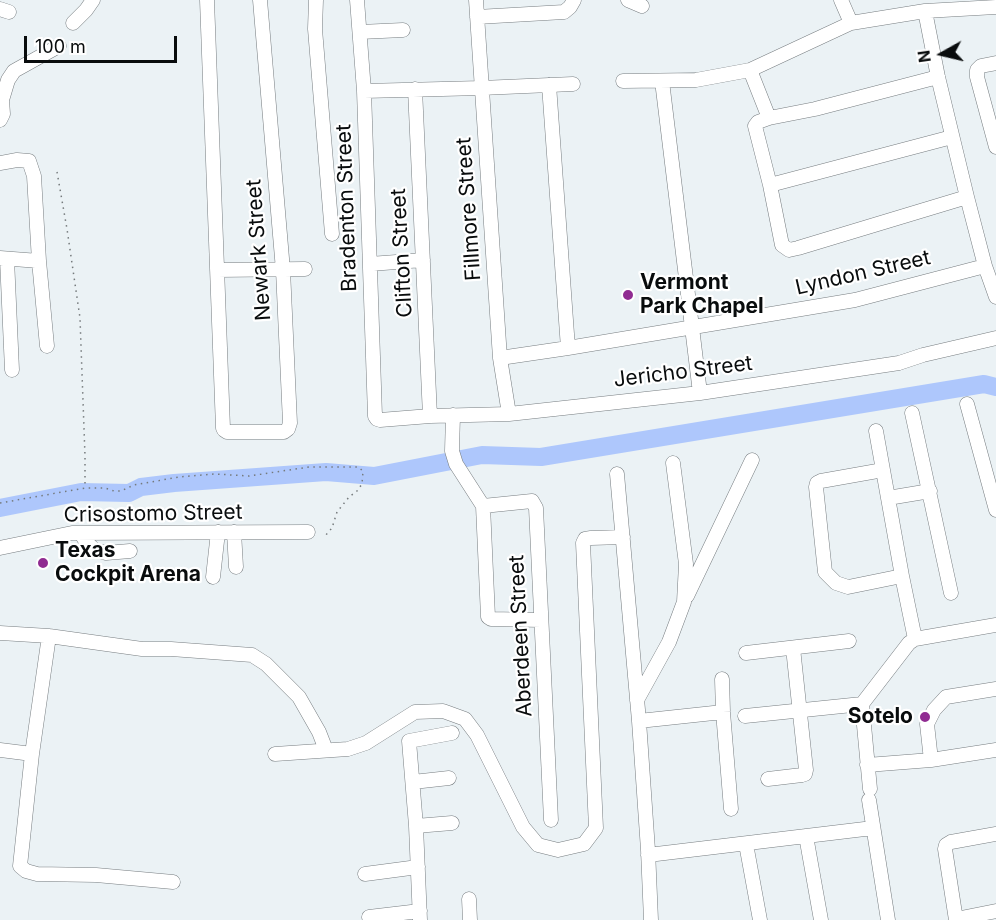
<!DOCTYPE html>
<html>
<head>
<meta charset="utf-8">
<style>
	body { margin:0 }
	#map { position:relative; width:996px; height:920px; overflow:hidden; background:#ebf2f5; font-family:Inter,sans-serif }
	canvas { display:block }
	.north { position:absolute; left:912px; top:24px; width:60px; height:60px; -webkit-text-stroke:4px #fff; paint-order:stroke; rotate:262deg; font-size:16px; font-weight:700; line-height:24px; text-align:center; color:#090c0d }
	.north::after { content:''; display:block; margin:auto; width:21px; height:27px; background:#090c0d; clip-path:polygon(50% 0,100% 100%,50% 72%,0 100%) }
	.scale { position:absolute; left:24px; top:36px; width:153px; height:27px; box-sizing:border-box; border:3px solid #090c0d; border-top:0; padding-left:8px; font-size:18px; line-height:21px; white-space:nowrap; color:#090c0d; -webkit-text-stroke:4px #fff; paint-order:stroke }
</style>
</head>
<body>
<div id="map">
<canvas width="996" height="920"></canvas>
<div class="north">N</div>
<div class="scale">100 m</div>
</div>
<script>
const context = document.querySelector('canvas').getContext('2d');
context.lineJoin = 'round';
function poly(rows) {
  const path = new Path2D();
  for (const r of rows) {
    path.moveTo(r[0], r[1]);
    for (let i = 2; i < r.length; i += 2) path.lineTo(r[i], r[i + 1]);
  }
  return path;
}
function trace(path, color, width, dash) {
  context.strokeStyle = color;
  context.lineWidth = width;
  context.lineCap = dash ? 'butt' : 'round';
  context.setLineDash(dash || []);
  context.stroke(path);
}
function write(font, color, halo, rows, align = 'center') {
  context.font = font + ' Inter,sans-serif';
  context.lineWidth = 4.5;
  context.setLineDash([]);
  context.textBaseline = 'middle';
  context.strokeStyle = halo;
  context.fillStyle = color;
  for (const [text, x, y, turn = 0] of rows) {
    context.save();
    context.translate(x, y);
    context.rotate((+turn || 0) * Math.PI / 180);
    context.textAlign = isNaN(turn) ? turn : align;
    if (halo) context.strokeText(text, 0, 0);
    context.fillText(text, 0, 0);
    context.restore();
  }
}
trace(poly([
	[0,508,81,492,129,493,141,487,174,483,326,472,374,476,482,455,541,457,984,384,996,387]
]), '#aec7fc', 18);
const minor = poly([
	[207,0,223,428,224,430,227,432,284,432,288,429,290,423,283,270,260,0],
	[316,0,315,29,332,234],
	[357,0,364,91,375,416,377,419,380,420,430,416,509,414,700,393,899,363,923,355,996,338],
	[476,0,500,358,509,414],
	[628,0,642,6],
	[841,0,851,23],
	[0,9,9,12],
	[925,11,938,77,967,197,985,266,996,297],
	[477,17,564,12,570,7,574,0],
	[73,23,86,10,93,0],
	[360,32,403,30],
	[996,63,981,66,977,70,977,77,996,147],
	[750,70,769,118],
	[938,77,815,109,769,118,758,122,755,126,770,185,782,245,789,250,798,248,967,197],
	[623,81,696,80,750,70,851,23,925,11,996,7],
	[662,81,700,393],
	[549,85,568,348],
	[415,89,430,416],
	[364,91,481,88,573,84],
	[0,120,3,114,2,100,8,80,14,71,59,46],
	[0,163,17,160,29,161,34,176,39,261,0,258],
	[770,185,952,137],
	[7,259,12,370],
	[39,261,47,346],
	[370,264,423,260],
	[217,270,305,269],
	[500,358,568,348,855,300,985,266],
	[967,404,996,510],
	[912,413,951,593],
	[453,415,452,451,456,464,483,506,488,617,491,619,541,620],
	[876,431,902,576,915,639],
	[883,470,821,481,817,483,816,487,825,572,836,583,848,587,902,576],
	[617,474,639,721,648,850,651,920],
	[888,498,930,491],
	[483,506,532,501,536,508,551,820],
	[234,532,236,567],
	[81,533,86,542,95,550,106,553,130,551],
	[0,548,72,533,308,532],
	[213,577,218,532],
	[687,596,752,460],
	[0,633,49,636,142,649,171,649,252,655,266,664,299,697,319,732,326,750],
	[49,636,32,754,20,866,26,871,37,874,96,875,173,882],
	[746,653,849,641],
	[722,679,723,712,731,809],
	[637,700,669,642,684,602,686,564,673,463],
	[862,704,870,789],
	[745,716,862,704,909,643,915,639,996,625],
	[639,721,723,712],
	[0,750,32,754],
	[275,754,348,749,366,743,415,712,443,711,465,719,477,735,523,827,538,845,558,850,584,844,596,828,583,543,585,539,591,538,623,537],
	[931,760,927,724,934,710,946,697,996,689],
	[867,765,931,760,996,750],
	[768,779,802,775,805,774,806,770,793,648],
	[413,782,449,778],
	[869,800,888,920],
	[416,826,452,823],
	[806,836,821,920],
	[746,844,760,920],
	[648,855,873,828],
	[365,874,418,867],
	[469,899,470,920],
	[369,917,420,911],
	[956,919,996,911],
	[420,920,416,826,409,741,452,733],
	[956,920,945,849,946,845,951,842,996,834]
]);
trace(minor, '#777d80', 15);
trace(poly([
	[57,172,67,229,80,318,85,456,85,487],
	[0,503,85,488,105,488,114,491,121,491,134,485,179,477,215,474,249,476,309,467,358,467,363,471,362,484,357,491,349,497,337,512,332,528,325,536]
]), '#757a7c', 1.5, [1.5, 4.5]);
trace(minor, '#fff', 14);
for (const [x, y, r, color] of [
	[628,295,6,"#902b91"],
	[43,563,6,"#902b91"],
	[925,717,6,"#902b91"]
]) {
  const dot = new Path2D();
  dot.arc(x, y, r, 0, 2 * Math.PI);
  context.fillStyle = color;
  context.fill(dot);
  trace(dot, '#fff', 2);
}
write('21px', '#090c0d', '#fff', [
	["Bradenton Street",347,208,-92],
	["Fillmore Street",469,209,-94],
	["Newark Street",259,250,-94],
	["Clifton Street",402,253,-93],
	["Lyndon Street",863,273,-13],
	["Jericho Street",683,372,-7],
	["Crisostomo Street",153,514,-1],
	["Aberdeen Street",521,636,-93]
]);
write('bold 21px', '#090c0d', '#fff', [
	["Vermont",640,283],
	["Park Chapel",640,307],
	["Texas",55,551],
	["Cockpit Arena",55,575],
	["Sotelo",913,717,"right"]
], 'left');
</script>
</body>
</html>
